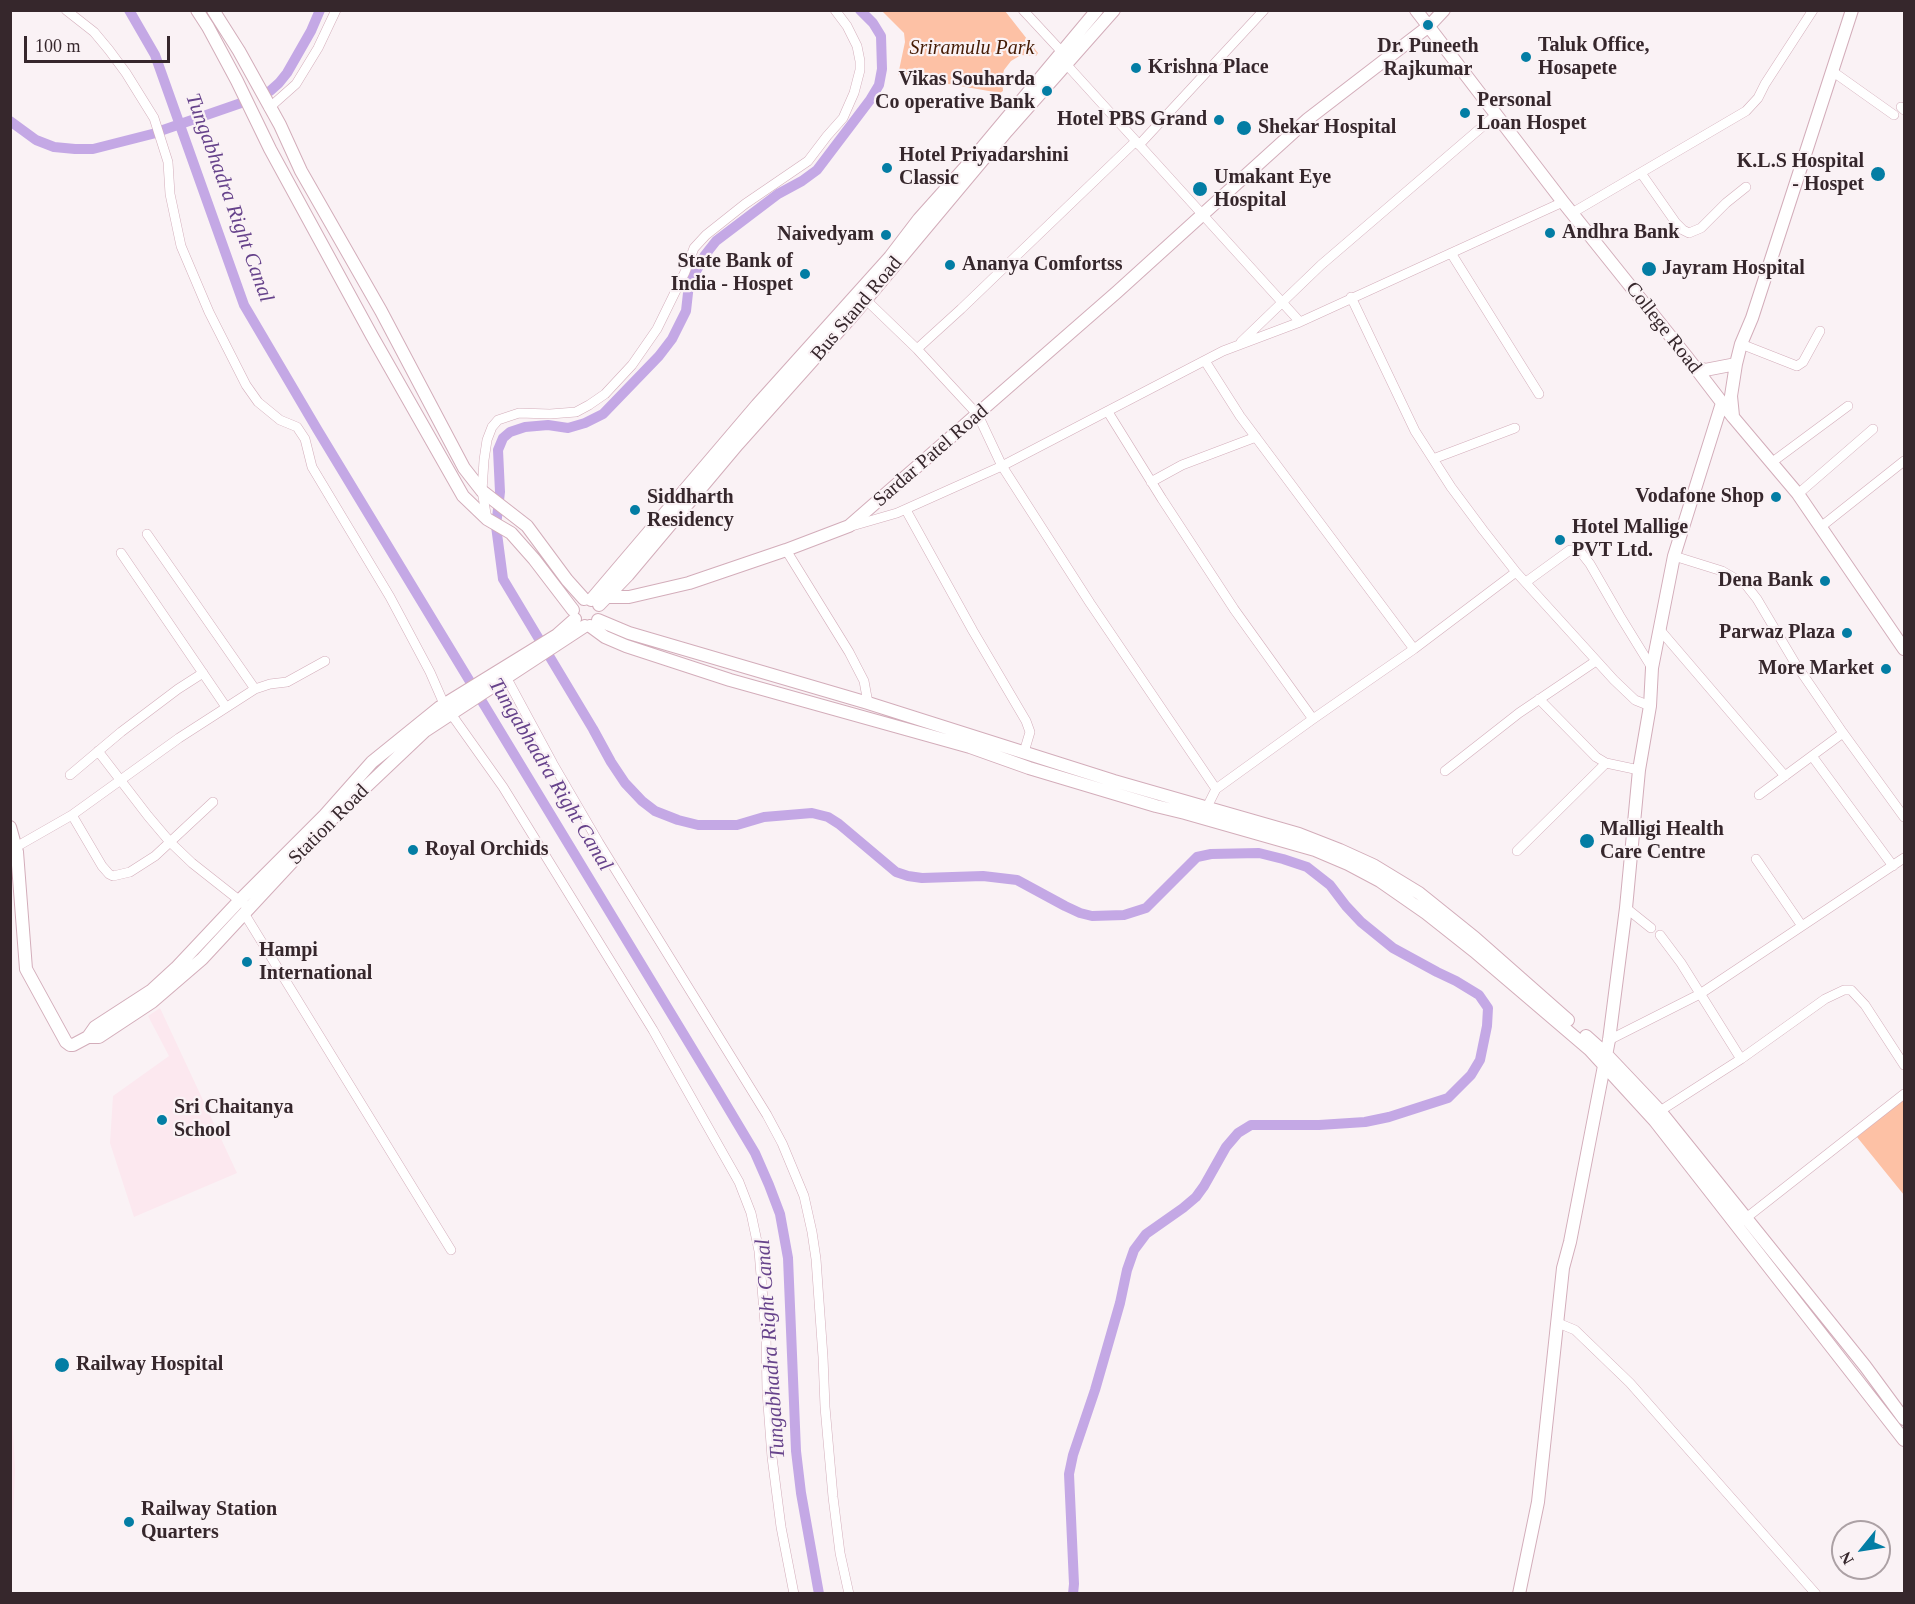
<!DOCTYPE html>
<html>
<head>
<meta charset="utf-8">
<style>
	body { margin:0 }
	#map { position:relative; width:1915px; height:1604px; overflow:hidden; background:#faf2f5; font-family:"Times New Roman",serif }
	canvas { display:block }
	.frame { position:absolute; inset:0; border:12px solid #36272c; pointer-events:none }
	.north { position:absolute; left:1831px; top:1520px; width:60px; height:60px; box-sizing:border-box; background:#faf2f5; border:2px solid #aca1a5; border-radius:50%; rotate:240deg; font-size:16px; font-weight:700; line-height:24px; text-align:center; color:#36272c }
	.north::after { content:''; display:block; margin:auto; width:21px; height:27px; background:#037da4; clip-path:polygon(50% 0,100% 100%,50% 72%,0 100%) }
	.scale { position:absolute; left:24px; top:36px; width:146px; height:27px; box-sizing:border-box; border:3px solid #36272c; border-top:0; padding-left:8px; font-size:18px; line-height:21px; white-space:nowrap; color:#36272c; -webkit-text-stroke:4px #faf2f5; paint-order:stroke }
</style>
</head>
<body>
<div id="map">
<canvas width="1915" height="1604"></canvas>
<div class="frame"></div>
<div class="north">N</div>
<div class="scale">100 m</div>
</div>
<script>
const context = document.querySelector('canvas').getContext('2d');
context.lineJoin = 'round';
function fill(path, color) {
  context.fillStyle = color;
  context.fill(path, 'evenodd');
}
function poly(rows) {
  const path = new Path2D();
  for (const r of rows) {
    path.moveTo(r[0], r[1]);
    for (let i = 2; i < r.length; i += 2) path.lineTo(r[i], r[i + 1]);
  }
  return path;
}
function trace(path, color, width, dash) {
  context.strokeStyle = color;
  context.lineWidth = width;
  context.lineCap = dash ? 'butt' : 'round';
  context.setLineDash(dash || []);
  context.stroke(path);
}
function write(font, color, halo, rows, align = 'center') {
  context.font = font + ' "Times New Roman",serif';
  context.lineWidth = 4.5;
  context.setLineDash([]);
  context.textBaseline = 'middle';
  context.strokeStyle = halo;
  context.fillStyle = color;
  for (const [text, x, y, turn = 0] of rows) {
    context.save();
    context.translate(x, y);
    context.rotate((+turn || 0) * Math.PI / 180);
    context.textAlign = isNaN(turn) ? turn : align;
    if (halo) context.strokeText(text, 0, 0);
    context.fillText(text, 0, 0);
    context.restore();
  }
}
fill(poly([
	[160,1008,237,1173,134,1217,110,1143,113,1096,169,1056,148,1016],
	[11,1393,15,1470,11,1566]
]), '#fce8ef');
fill(poly([
	[882,11,1005,11,1038,53,1036,56,1021,55,1011,61,1004,70,1002,78,1003,91,1000,93,898,75,905,42,904,33],
	[1904,1099,1904,1195,1857,1137]
]), '#fdc1a5');
trace(poly([
	[129,10,155,55,244,305,317,429,715,1086,755,1153,769,1185,780,1214,788,1258,796,1451,801,1493,819,1594],
	[860,10,873,23,881,36,882,69,879,85,870,100,817,170,802,181,778,194,716,241,705,255,689,284,686,311,672,339,659,356,603,414,585,423,568,428,548,425,525,427,510,432,503,438,498,450,500,492,496,526,503,579,593,729,611,762,625,783,642,801,655,811,678,820,698,825,737,825,764,817,812,813,828,817,839,824,896,872,908,876,922,878,983,876,1017,880,1065,906,1080,913,1092,916,1124,915,1146,908,1197,857,1211,854,1259,853,1283,859,1307,867,1330,885,1346,906,1361,922,1393,948,1437,972,1456,981,1479,995,1488,1008,1487,1026,1480,1060,1471,1075,1448,1098,1389,1117,1365,1122,1319,1125,1251,1125,1238,1133,1226,1147,1204,1186,1196,1197,1183,1208,1146,1234,1134,1250,1127,1270,1120,1303,1095,1390,1073,1455,1069,1474,1074,1584,1073,1594],
	[270,91,279,83,287,73,311,31,320,10],
	[10,121,36,140,54,147,75,149,93,149,156,133],
	[163,130,244,102]
]), '#c4a8e5', 10);
const street = poly([
	[66,10,94,32,109,50,126,73,154,118,168,162,170,194,181,246,209,312,246,385,258,402,280,420,297,427,305,439,312,467,390,597,430,672,444,704,503,787,653,1030,739,1182,751,1213,759,1251,766,1336,767,1391,772,1457,781,1527,794,1594],
	[1023,10,1062,52,1066,64,1300,322],
	[1832,71,1894,115],
	[1901,107,1904,110],
	[269,108,296,84,318,48,336,10],
	[1139,145,1264,10],
	[1641,173,1676,223,1683,230,1689,233,1701,228,1726,203,1746,187],
	[1572,213,1746,111,1758,98,1765,84,1813,10],
	[1451,253,1539,394],
	[862,296,917,349,978,415,1002,466,1090,603,1216,789],
	[1351,297,1415,431,1451,487,1483,530,1516,572,1614,680,1635,700,1650,706],
	[1241,342,1321,265,1497,114],
	[1741,344,1797,366,1803,362,1820,331],
	[917,349,961,309,1136,141],
	[1205,361,1240,416,1414,649],
	[1108,412,1162,499,1234,609,1313,719],
	[1433,459,1515,428],
	[1771,463,1848,406],
	[1151,482,1182,465,1256,437],
	[1798,494,1873,429],
	[906,510,973,631,1026,721,1030,732,1024,752],
	[487,519,482,491,484,460,487,440,492,427,498,420,519,413,550,414,576,412,589,405,605,394,632,365,657,329,685,272,694,248,706,235,745,204,808,161,827,136,843,118,854,93,860,70,860,61,857,46,847,26,835,10],
	[852,526,897,513,1002,466,1223,351,1300,322,1563,202],
	[1822,526,1904,461],
	[147,534,255,689],
	[786,550,849,652,864,681,868,703],
	[121,553,226,707],
	[1674,556,1722,571,1746,585,1757,599,1795,663,1843,733,1759,795],
	[1526,582,1570,550,1579,550,1590,564,1620,616,1652,668],
	[1660,630,1785,776],
	[506,677,553,764,599,843,767,1115,782,1143,804,1196,812,1232,816,1259,823,1357,825,1407,833,1497,840,1553,849,1594],
	[1539,699,1596,757,1606,763,1639,770],
	[1843,733,1904,817],
	[98,751,148,816,170,842,192,863,249,908],
	[1812,756,1893,866],
	[1445,771,1519,713,1596,661],
	[70,775,121,732,178,689,203,673],
	[1207,807,1216,789,1313,719,1414,649,1516,572],
	[72,815,102,866,109,874,113,876,130,872,155,856,213,802],
	[16,847,72,815,179,738,255,689,270,684,287,682,325,661],
	[1517,851,1606,763],
	[1756,859,1802,926],
	[1626,908,1651,928],
	[244,913,451,1250],
	[1660,935,1681,963,1741,1059],
	[1609,1040,1700,994,1904,858],
	[1660,1111,1741,1059,1825,999,1844,990,1851,990,1865,1005,1904,1065],
	[1741,1222,1904,1094],
	[1558,1323,1575,1330,1630,1383,1816,1594]
]);
const secondary = poly([
	[197,10,208,27,237,81,270,149,372,336,463,496,487,519,511,533,534,559,573,610],
	[213,10,239,51,280,125,301,171,381,311,464,468,482,491,527,526,567,580,584,599],
	[1416,10,1563,202,1687,357,1733,417,1798,494,1904,649],
	[1695,367,1705,370,1736,364],
	[1733,416,1731,396,1736,364,1741,344,1752,318,1852,10],
	[606,597,629,597,689,583,786,550,849,526,1117,292,1308,119,1429,26,1444,10],
	[591,600,757,405,890,257,919,219,970,162,1097,10],
	[599,605,628,575,738,444,854,314,1007,131,1114,10],
	[598,620,629,633,868,703,1114,781,1299,834,1340,850,1373,865,1419,893,1475,938,1568,1020],
	[590,626,605,637,626,646,730,680,970,747,1029,768,1156,806,1185,813,1315,850,1348,864,1380,881,1426,913,1474,951,1590,1050,1655,1121,1904,1440],
	[10,827,17,852,26,969,66,1042,70,1045,73,1045,88,1037,99,1037,152,1002,202,959,332,819,425,731,585,626],
	[1586,1036,1605,1053,1660,1111,1865,1366,1904,1419],
	[88,1037,95,1027,152,990,176,968,240,900,325,815,372,762,440,707,557,635,575,619],
	[1519,1594,1538,1502,1563,1268,1570,1242,1609,1040,1626,908,1639,770,1650,706,1652,668,1674,556,1722,403]
]);
trace(street, '#d3adba', 10);
trace(secondary, '#d3adba', 14);
trace(street, '#fff', 9);
trace(secondary, '#fff', 12);
for (const [x, y, r, color] of [
	[1428,25,6,"#037da4"],
	[1526,57,6,"#037da4"],
	[1136,68,6,"#037da4"],
	[1047,91,6,"#037da4"],
	[1465,113,6,"#037da4"],
	[1219,120,6,"#037da4"],
	[1244,128,8,"#037da4"],
	[887,168,6,"#037da4"],
	[1878,174,8,"#037da4"],
	[1200,189,8,"#037da4"],
	[1550,233,6,"#037da4"],
	[886,235,6,"#037da4"],
	[950,265,6,"#037da4"],
	[1649,269,8,"#037da4"],
	[805,274,6,"#037da4"],
	[1776,497,6,"#037da4"],
	[635,510,6,"#037da4"],
	[1560,540,6,"#037da4"],
	[1825,581,6,"#037da4"],
	[1847,633,6,"#037da4"],
	[1886,669,6,"#037da4"],
	[1587,841,8,"#037da4"],
	[413,850,6,"#037da4"],
	[247,962,6,"#037da4"],
	[162,1120,6,"#037da4"],
	[62,1365,8,"#037da4"],
	[129,1522,6,"#037da4"]
]) {
  const dot = new Path2D();
  dot.arc(x, y, r, 0, 2 * Math.PI);
  context.fillStyle = color;
  context.fill(dot);
  trace(dot, '#faf2f5', 2);
}
write('bold 20px', '#36272c', '#faf2f5', [
	["Taluk Office,",1538,46],
	["Hosapete",1538,69],
	["Dr. Puneeth",1428,47,"center"],
	["Rajkumar",1428,70,"center"],
	["Krishna Place",1148,68],
	["Vikas Souharda",1035,80,"right"],
	["Co operative Bank",1035,103,"right"],
	["Personal",1477,101],
	["Loan Hospet",1477,124],
	["Hotel PBS Grand",1207,120,"right"],
	["Shekar Hospital",1258,128],
	["Hotel Priyadarshini",899,156],
	["Classic",899,179],
	["K.L.S Hospital",1864,162,"right"],
	["- Hospet",1864,185,"right"],
	["Umakant Eye",1214,178],
	["Hospital",1214,201],
	["Andhra Bank",1562,233],
	["Naivedyam",874,235,"right"],
	["State Bank of",793,262,"right"],
	["India - Hospet",793,285,"right"],
	["Ananya Comfortss",962,265],
	["Jayram Hospital",1662,269],
	["Vodafone Shop",1764,497,"right"],
	["Siddharth",647,498],
	["Residency",647,521],
	["Hotel Mallige",1572,528],
	["PVT Ltd.",1572,551],
	["Dena Bank",1813,581,"right"],
	["Parwaz Plaza",1835,633,"right"],
	["More Market",1874,669,"right"],
	["Malligi Health",1600,830],
	["Care Centre",1600,853],
	["Royal Orchids",425,850],
	["Hampi",259,951],
	["International",259,974],
	["Sri Chaitanya",174,1108],
	["School",174,1131],
	["Railway Hospital",76,1365],
	["Railway Station",141,1510],
	["Quarters",141,1533]
], 'left');
write('italic 20px', '#451b04', '#faf2f5', [
	["Sriramulu Park",972,49]
]);
write('20px', '#36272c', '#faf2f5', [
	["Bus Stand Road",857,309,-50],
	["College Road",1663,328,52],
	["Sardar Patel Road",931,456,-41],
	["Station Road",329,825,-45]
]);
write('italic 21px', '#66428b', '#faf2f5', [
	["Tungabhadra Right Canal",229,198,70],
	["Tungabhadra Right Canal",550,775,59],
	["Tungabhadra Right Canal",771,1349,-94]
]);
</script>
</body>
</html>
